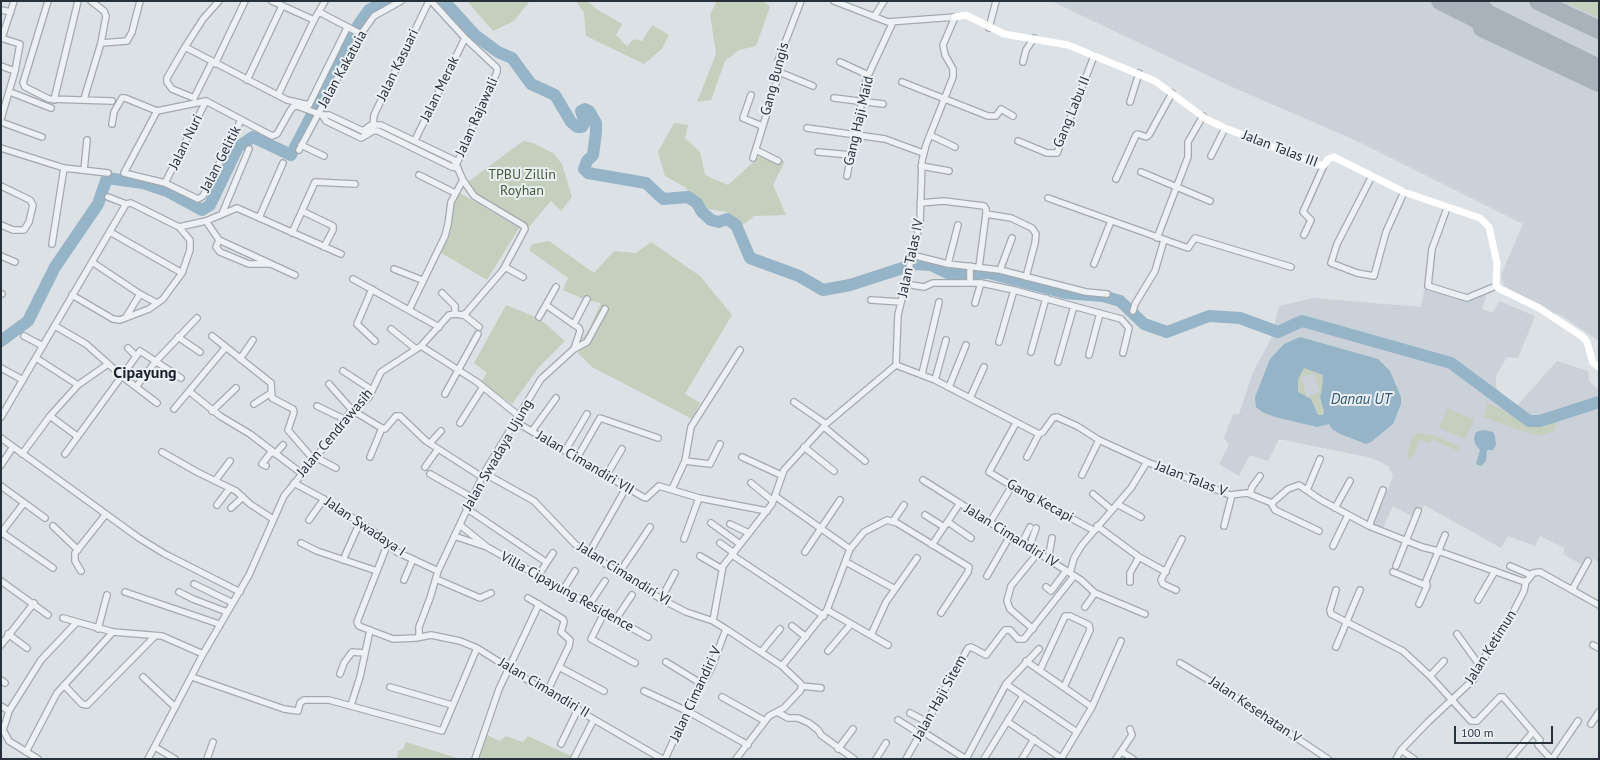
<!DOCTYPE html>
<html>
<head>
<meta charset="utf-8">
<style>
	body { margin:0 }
	#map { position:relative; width:1600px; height:760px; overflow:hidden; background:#dce1e6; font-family:"PT Sans",sans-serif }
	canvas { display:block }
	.frame { position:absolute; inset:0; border:2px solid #26313c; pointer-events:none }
	.scale { position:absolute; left:1454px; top:726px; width:99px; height:18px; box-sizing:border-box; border:2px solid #26313c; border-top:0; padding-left:5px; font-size:12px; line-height:14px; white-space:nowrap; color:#26313c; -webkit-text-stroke:3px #ebf0f4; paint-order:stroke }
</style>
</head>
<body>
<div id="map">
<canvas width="1600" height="760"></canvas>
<div class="frame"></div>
<div class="scale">100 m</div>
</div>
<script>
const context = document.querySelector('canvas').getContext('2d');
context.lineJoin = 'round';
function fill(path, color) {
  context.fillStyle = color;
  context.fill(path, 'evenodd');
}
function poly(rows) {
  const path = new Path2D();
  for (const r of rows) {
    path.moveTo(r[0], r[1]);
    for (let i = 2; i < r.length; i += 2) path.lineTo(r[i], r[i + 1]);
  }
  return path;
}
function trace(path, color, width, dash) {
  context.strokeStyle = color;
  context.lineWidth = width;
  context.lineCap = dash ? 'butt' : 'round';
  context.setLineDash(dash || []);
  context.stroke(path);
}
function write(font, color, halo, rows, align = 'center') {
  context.font = font + ' "PT Sans",sans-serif';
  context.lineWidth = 4;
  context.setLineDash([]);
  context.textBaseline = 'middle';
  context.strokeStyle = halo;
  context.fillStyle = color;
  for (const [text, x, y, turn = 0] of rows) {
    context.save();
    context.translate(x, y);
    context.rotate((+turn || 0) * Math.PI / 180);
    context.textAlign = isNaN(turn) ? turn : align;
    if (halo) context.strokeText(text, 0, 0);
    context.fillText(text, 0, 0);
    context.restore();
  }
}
fill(poly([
	[1051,1,1599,1,1599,341,1559,314,1550,313,1504,286,1501,275,1523,224,1357,141,1230,86],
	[1425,287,1465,298,1488,289,1482,309,1493,313,1499,301,1535,316,1518,358,1507,357,1496,376,1496,387,1504,399,1516,407,1557,361,1588,371,1589,381,1599,390,1599,562,1588,557,1582,565,1563,554,1565,548,1540,536,1535,546,1508,536,1501,548,1424,505,1417,519,1393,506,1383,528,1367,521,1378,497,1387,492,1393,476,1388,466,1372,458,1279,439,1268,461,1250,455,1239,476,1219,464,1229,445,1224,438,1233,414,1239,414,1253,372,1271,339,1279,306,1313,298,1421,307]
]), '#cad1d8');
fill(poly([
	[467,1,530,1,514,21,493,31],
	[576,1,588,1,595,8,622,24,616,35,627,46,634,39,642,41,652,25,669,35,662,49,644,64,586,36,584,13],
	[717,1,764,1,770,7,756,46,739,50,725,61,711,100,697,102,716,54,710,14],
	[1563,1,1599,1,1599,18],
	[674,123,688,125,685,138,700,152,705,175,728,185,760,156,785,161,773,185,786,215,754,216,738,229,727,212,702,208,685,187,665,176,658,152],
	[523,141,533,143,553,153,562,164,572,197,561,211,551,201,529,227,473,192,468,182],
	[460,193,519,228,487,280,438,251,450,229,450,209],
	[549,241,594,273,614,251,636,253,651,242,700,276,732,315,685,394,700,403,692,419,592,367,574,349,588,331,601,303,586,300,563,290,568,278,529,250,532,244],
	[506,305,540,319,565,341,539,367,512,404,481,382,487,373,474,363],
	[1304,368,1323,375,1322,390,1320,397,1324,412,1323,415,1318,415,1311,399,1298,392,1298,379],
	[1314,373,1320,392,1307,397,1301,377],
	[1488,403,1532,425,1540,426,1555,421,1556,427,1554,431,1539,436,1516,429,1483,417],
	[1447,408,1474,420,1465,439,1439,428],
	[1418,433,1436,436,1460,447,1458,451,1432,439,1429,444,1420,440,1411,460,1407,455,1410,444,1413,436],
	[487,735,500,741,506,736,523,742,528,736,571,756,570,759,478,759],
	[406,742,454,757,458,759,397,759,398,751,403,749]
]), '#c4d0bd');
fill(poly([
	[1300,337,1378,359,1390,371,1401,397,1401,404,1393,424,1371,442,1366,444,1340,434,1332,429,1329,424,1317,427,1275,417,1262,412,1256,407,1255,397,1270,359,1284,344],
	[1304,368,1323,375,1322,390,1320,397,1324,412,1323,415,1318,415,1311,399,1298,392,1298,379],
	[1483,430,1493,432,1495,436,1496,445,1493,450,1487,450,1486,461,1481,466,1476,464,1480,450,1475,444,1474,438,1476,432]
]), '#96b4c7');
trace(poly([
	[444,1,475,35,498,52,512,58,531,84,555,95,571,122,577,127,582,127,585,122,581,111,585,109,589,111,596,123,596,132,593,155,587,161,584,169,588,173,646,183,663,199,688,197,697,203,702,212,711,220,719,222,727,219,736,225,750,258,799,276,823,290,850,285,915,264,931,265,950,274,964,273,989,273,1065,293,1103,296,1120,301,1144,324,1167,332,1209,316,1240,318,1278,332,1302,321,1451,363,1529,421,1540,421,1599,402],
	[1,341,28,321,55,267,98,204,107,178,143,183,167,191,202,210,210,205,238,147,253,137,291,155,359,24,369,10,386,1]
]), '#96b4c7', 12);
trace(poly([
	[1440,1,1480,21,1482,28,1599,83],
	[1472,1,1480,5,1487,13,1599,68],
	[1538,1,1599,30]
]), '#a8b2ba', 18);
const street = poly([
	[48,1,23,83,25,87,49,99,112,101],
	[272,1,314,20,325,1],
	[431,1,465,38,497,68,497,72,457,163],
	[1,10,11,12],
	[319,12,361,34],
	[874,17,884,1],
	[989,28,996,1],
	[1,38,20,44,15,71],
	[2,38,14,1],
	[101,43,127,41,132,32,140,1],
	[185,47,203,19,219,1],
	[212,62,194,98,172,89,167,82,167,78,185,47,287,100,309,105,347,28],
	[840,62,868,75],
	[1023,62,1026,50,1034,38],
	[215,64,245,1],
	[1,66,15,71,1,119],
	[779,72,813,86],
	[247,80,282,6],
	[902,82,988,116,996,116,1001,109,1013,116],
	[10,92,51,108],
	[278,95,314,20],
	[751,95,743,118,762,126],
	[834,98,883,104],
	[84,99,101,43,106,16,104,11,91,1],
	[54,100,78,1],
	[1130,102,1139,73],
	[157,111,124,173,165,183,198,199,203,196,241,120],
	[322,115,326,121,361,138,373,131,378,131,452,167,458,168],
	[1,122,42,137],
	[112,124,114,112,122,98,125,98,157,111,206,101,272,136,277,134,290,111,293,107,297,106,322,115,329,115,363,131,371,125,381,125,454,160,463,180,474,196,524,226,525,229,503,270,466,313,462,315,455,314,449,315,421,346,381,372,369,397,357,408,352,410,329,441,284,496,249,575,203,654,148,759],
	[373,127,374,115,429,1],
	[807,128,885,139,923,153],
	[930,135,955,147],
	[415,140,465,38],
	[1018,141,1047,153,1057,153,1094,56],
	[301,145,324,156],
	[1,148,64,168,108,173],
	[299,150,361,34,374,16,401,1],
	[756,150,778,161],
	[818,152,851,155],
	[1211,156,1225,128],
	[753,158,779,74,778,61,801,1],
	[921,166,949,171],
	[84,170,87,140],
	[1141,172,1210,201],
	[419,175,455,193],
	[847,176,866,80,893,22],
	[1372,176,1337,244,1331,263,1357,273,1374,276,1386,232,1404,192],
	[1116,179,1136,135,1138,134,1146,137,1149,135,1172,93],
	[165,183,206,101],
	[1,186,30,200,33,205,29,222,24,230,13,230,1,225],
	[1048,198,1188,248,1195,238,1291,267],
	[920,203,944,201,984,206,986,209,986,214,1011,218,1032,228,1036,234,1035,243,1026,277],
	[1447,208,1432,249,1428,286,1467,298,1496,286],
	[302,211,333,226,333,230,324,247],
	[222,214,249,149],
	[259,218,283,163],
	[206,221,219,240,295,275],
	[179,227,206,221,237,208,341,254],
	[110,232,182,273],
	[292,233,315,182,355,184],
	[1304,235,1311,220,1303,212,1324,165],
	[1157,238,1188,157,1188,142,1203,116],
	[219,240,216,247,220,252,249,264,269,264],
	[52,244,64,168],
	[912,255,948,264,1000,270,1086,292,1107,294],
	[1,256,15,262],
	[92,262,140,294,126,317],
	[948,264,958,225],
	[1094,264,1111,221],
	[970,266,970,282],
	[505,267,523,277],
	[979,267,986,214],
	[394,269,422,280],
	[1000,270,1012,238],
	[353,279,439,327],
	[905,284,924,287,933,283,981,283,1014,290,1121,319,1129,328,1123,353],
	[372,289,357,324,375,341],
	[442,293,455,306,455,314],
	[1,294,2,294],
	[140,294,157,303],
	[72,295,113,319,120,320,149,309,163,299,182,273,190,250,190,240,179,227,131,203,126,204,108,197],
	[871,300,901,302],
	[975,303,981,283],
	[546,305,579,328,580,331,574,349],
	[409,310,445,236,448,224,451,202,463,180],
	[1133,311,1135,304,1155,271,1164,240],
	[464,315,479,327],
	[539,317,556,287],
	[574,324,587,299],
	[55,326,86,344,123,377,157,403],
	[391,329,416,349],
	[24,336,43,346],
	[212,336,271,383,272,398,293,409,294,412,288,430,313,459],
	[178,337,200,352],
	[999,342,1014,290],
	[421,346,477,382,519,416],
	[128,348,136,356],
	[1031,352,1046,298],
	[1089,355,1100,313],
	[240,359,253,340],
	[1058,362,1074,306],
	[896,365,935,380,1039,434,1043,432,1053,418,1057,417,1077,426,1099,440,1147,462,1230,495,1247,493,1272,503,1288,489,1299,485,1321,500,1369,526,1422,547,1438,551,1522,581,1527,581,1533,573,1540,572,1599,605],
	[1,368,23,380],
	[343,371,372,390],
	[922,374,939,302],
	[935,380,946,340],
	[329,384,352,410,380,427,385,429,396,416,400,416,426,441,482,477],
	[78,385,108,364],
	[136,387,156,361,197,318],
	[949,387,966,345],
	[190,392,220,416,250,434,301,473],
	[445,394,478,334],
	[970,398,984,367],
	[794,402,826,424],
	[254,404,271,393],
	[317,406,344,419],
	[174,409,226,347],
	[212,411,236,388],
	[50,416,77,436],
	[1,417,126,204],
	[516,422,643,497,646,498,659,486,699,498,767,511],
	[460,423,483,387],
	[1016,423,989,472,1012,486,1093,530],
	[824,427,865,461],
	[532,431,556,398],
	[1,438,139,538,165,554,240,592],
	[430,443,441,431],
	[804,447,834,471],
	[565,451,587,414],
	[162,452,197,472,236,491,250,504,273,519],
	[22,454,50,416,78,385,36,358],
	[65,454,140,351,181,378],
	[275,454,283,445],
	[315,457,336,468],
	[370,457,382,428],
	[742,457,781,475],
	[1027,457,1039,434],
	[577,458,600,418,658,438],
	[685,461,710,464,720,444],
	[1,465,13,447],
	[266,466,262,464,272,451],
	[425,467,438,449],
	[484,473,534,501,575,544,582,549,661,599,686,612,713,621,726,629,782,666,800,683,802,686,800,691,784,708,769,716,736,759],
	[430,474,471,497],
	[1082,475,1099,440],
	[606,476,622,449],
	[923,480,1081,580,1095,593,1145,614],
	[215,481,230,461],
	[294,483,320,497,373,531,397,552,438,571],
	[751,483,773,501],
	[1,486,45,518],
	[672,489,685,461,691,427,740,350],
	[1307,490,1320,459],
	[1093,494,1112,510],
	[1250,494,1252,487,1260,476],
	[775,496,850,549],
	[1271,503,1275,510,1319,531],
	[1117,504,1141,517],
	[217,505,230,488],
	[231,508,243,497],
	[466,508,543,560],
	[1335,508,1350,481],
	[925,515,944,527],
	[309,520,324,499],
	[893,521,904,505],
	[948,522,971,538],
	[990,522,1012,486],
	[711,523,740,544],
	[730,524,749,533],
	[53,526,78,550],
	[1097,526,1139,557,1166,572],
	[1224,526,1232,495],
	[1369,526,1383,490],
	[1,532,53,568],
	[1,533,24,503],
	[454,536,487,547,460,525],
	[684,539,699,498],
	[301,543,317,551,377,571],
	[388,543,357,622,359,626,393,639,416,638,431,635,460,641,477,648,547,692,662,759],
	[720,543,734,553],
	[1022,543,1030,527],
	[932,545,960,503],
	[1333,546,1348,515],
	[487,547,648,637],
	[1029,548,1036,528],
	[805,552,840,500],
	[589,553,626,488],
	[732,555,824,616],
	[700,556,722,569],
	[343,560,360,522],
	[1048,560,1052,538],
	[846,562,895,589],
	[1396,566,1418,511],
	[1510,566,1531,575],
	[81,571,75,561,75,553,106,514],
	[1393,572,1427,586],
	[619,573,650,527],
	[1070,573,1074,558,1082,545,1131,488,1147,462],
	[538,576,553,553],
	[987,576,1010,536],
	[436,579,480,598,491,593],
	[404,580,413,559],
	[1,581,48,615],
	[1130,582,1130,573,1139,557],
	[194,584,233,603],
	[1046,587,1051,591,1066,571],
	[563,590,575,571],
	[1176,590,1163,584,1161,580,1182,539],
	[1336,590,1330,610,1331,614,1403,651,1430,676,1471,721,1477,721,1500,697,1503,697,1540,740,1538,745,1551,759],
	[1572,590,1588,561],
	[125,592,219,624],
	[179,592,193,599,227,612],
	[528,598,563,619,564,622,561,632,570,640,569,646,547,692],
	[661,599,675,573],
	[1478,600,1495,571],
	[1419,604,1427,586,1426,581,1445,535],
	[589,605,605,581],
	[1085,607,1095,593],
	[827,610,888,645],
	[604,613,591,639,635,663],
	[63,618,113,632,162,636,203,654],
	[616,619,632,595],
	[713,621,723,566,772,504,784,470,826,424,896,365,898,315,920,222,922,161,926,145,953,77,953,69,945,55,943,45,955,17,888,22,834,1],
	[792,626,806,637],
	[98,629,107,595],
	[1033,629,1010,609,1007,601,1011,586,1037,554],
	[8,634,27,648],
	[1457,634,1480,666],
	[871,635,886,602,917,558],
	[419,637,419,627,430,598,438,571,484,473,541,379,574,349,587,342,605,309],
	[1,645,34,603],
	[1593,645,1599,648],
	[1336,647,1360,590],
	[828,651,851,624],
	[761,652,780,629],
	[1026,661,1092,707],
	[666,662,702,684],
	[1180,663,1222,688,1328,759],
	[782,666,827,610,850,549,864,532,887,520,897,523,969,567,968,572,941,613],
	[559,667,604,691],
	[1040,670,1065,616,1070,616,1089,625,1090,630,1064,687],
	[340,674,344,663,352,652,365,653],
	[1430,676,1444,661],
	[143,677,175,707],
	[192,677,284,709,298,711,300,703,304,700,329,700,442,731,477,648],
	[1,680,5,683],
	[1006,684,1077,732],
	[64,685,82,704,87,705,155,636],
	[802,686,821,688],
	[390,687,452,705],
	[644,691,687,711],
	[722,697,765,721],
	[351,705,360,677,370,630],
	[1,706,9,711],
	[777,712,788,718,798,718,809,723,818,730,821,735,854,759],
	[691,713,748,745],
	[910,713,927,722],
	[898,720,920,734],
	[1008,722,1061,758],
	[1591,724,1599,712],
	[928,735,966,759],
	[561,744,578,709],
	[155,747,175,759],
	[838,749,853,729],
	[1401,750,1414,759],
	[26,752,57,693,113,632],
	[1122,752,1133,759],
	[574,758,594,719],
	[38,759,9,741,3,730,6,721,9,711,41,660,76,623],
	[207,759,213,742],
	[475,759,499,689,539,604],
	[665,759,687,711,711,669,726,629],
	[876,759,886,743],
	[906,759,968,648,971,647,986,655,1005,630,1010,630,1018,639,1024,639,1074,576],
	[966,759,1006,684,1039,649],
	[984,759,1023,696],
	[1022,759,1034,739],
	[1061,759,1092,707,1121,641],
	[1116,759,1132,735,1130,729],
	[1396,759,1401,750,1428,722,1474,679,1488,651,1506,626,1524,591,1526,581],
	[1510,759,1532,733],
	[1552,759,1578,721]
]);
trace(street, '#a2a9b0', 8);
trace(street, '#eef1f4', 5.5);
trace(poly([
	[955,17,966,15,1004,34,1068,45,1155,81,1206,119,1225,128,1318,165,1324,165,1328,159,1334,157,1404,192,1480,218,1489,227,1497,263,1496,283,1498,288,1539,308,1583,337,1587,342,1593,363,1599,367]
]), '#fff', 7);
write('14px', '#26313c', '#ebf0f4', [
	["Jalan Kasuari",398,65,-64],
	["Jalan Kakatuia",343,69,-61],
	["Gang Bungis",775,79,-75],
	["Jalan Merak",440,89,-64],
	["Gang Labu II",1072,112,-68],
	["Jalan Rajawali",477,117,-66],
	["Gang Haji Maid",859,121,-77],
	["Jalan Nuri",186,142,-64],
	["Jalan Talas III",1280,149,21],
	["Jalan Gelitik",221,159,-63],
	["Jalan Talas IV",911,258,-78],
	["Jalan Cendrawasih",335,433,-50],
	["Jalan Swadaya Ujung",498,455,-60],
	["Jalan Cimandiri VII",585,463,31],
	["Jalan Talas V",1191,479,21],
	["Gang Kecapi",1040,501,29],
	["Jalan Swadaya I",365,527,34],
	["Jalan Cimandiri IV",1011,536,32],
	["Jalan Cimandiri VI",624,574,32],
	["Villa Cipayung Residence",567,592,29],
	["Jalan Ketimun",1491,647,-58],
	["Jalan Cimandiri II",544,688,31],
	["Jalan Cimandiri V",696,694,-65],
	["Jalan Haji Sitem",940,698,-61],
	["Jalan Kesehatan V",1255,710,34]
]);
write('14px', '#3f5833', '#ebf0f4', [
	["TPBU Zillin",522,175],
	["Royhan",522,191]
]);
write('italic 15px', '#30556f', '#ebf0f4', [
	["Danau UT",1361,400]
]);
write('bold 16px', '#18222d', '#ebf0f4', [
	["Cipayung",145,373]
]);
</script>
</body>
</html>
